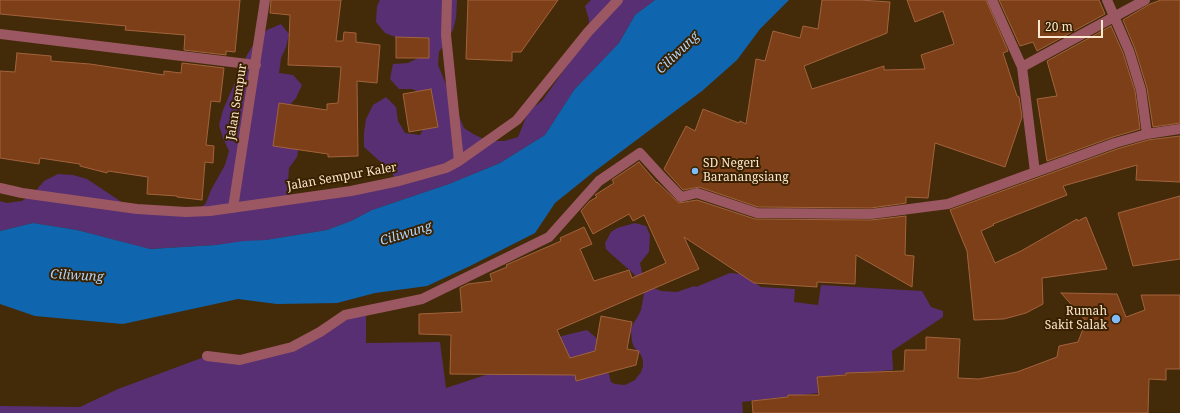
<!DOCTYPE html>
<html>
<head>
<meta charset="utf-8">
<style>
	body { margin:0 }
	#map { position:relative; width:1180px; height:413px; overflow:hidden; background:#432b09; font-family:"Noto Serif",serif }
	canvas { display:block }
	.scale { position:absolute; left:1038px; top:20px; width:65px; height:18px; box-sizing:border-box; border:2px solid #fbe6ce; border-top:0; padding-left:5px; font-size:12px; line-height:14px; white-space:nowrap; color:#fbe6ce; -webkit-text-stroke:3px #392100; paint-order:stroke }
</style>
</head>
<body>
<div id="map">
<canvas width="1180" height="413"></canvas>
<div class="scale">20 m</div>
</div>
<script>
const context = document.querySelector('canvas').getContext('2d');
context.lineJoin = 'round';
function fill(path, color) {
  context.fillStyle = color;
  context.fill(path, 'evenodd');
}
function poly(rows) {
  const path = new Path2D();
  for (const r of rows) {
    path.moveTo(r[0], r[1]);
    for (let i = 2; i < r.length; i += 2) path.lineTo(r[i], r[i + 1]);
  }
  return path;
}
function trace(path, color, width, dash) {
  context.strokeStyle = color;
  context.lineWidth = width;
  context.lineCap = dash ? 'butt' : 'round';
  context.setLineDash(dash || []);
  context.stroke(path);
}
function write(font, color, halo, rows, align = 'center') {
  context.font = font + ' "Noto Serif",serif';
  context.lineWidth = 4;
  context.setLineDash([]);
  context.textBaseline = 'middle';
  context.strokeStyle = halo;
  context.fillStyle = color;
  for (const [text, x, y, turn = 0] of rows) {
    context.save();
    context.translate(x, y);
    context.rotate((+turn || 0) * Math.PI / 180);
    context.textAlign = isNaN(turn) ? turn : align;
    if (halo) context.strokeText(text, 0, 0);
    context.fillText(text, 0, 0);
    context.restore();
  }
}
fill(poly([
	[380,0,457,0,456,18,453,30,439,52,438,65,464,128,475,135,488,141,504,141,518,137,529,110,542,101,588,36,589,20,585,6,591,0,655,0,635,15,619,43,574,90,545,135,500,163,449,184,372,210,351,221,327,230,267,240,216,245,149,249,77,230,33,223,0,231,0,201,7,203,22,201,34,193,44,181,58,174,73,175,87,179,123,203,196,213,206,203,211,190,225,165,229,151,223,138,219,125,223,110,247,55,255,42,267,30,281,24,289,34,286,47,281,58,279,73,293,75,302,85,296,98,287,108,299,144,297,157,289,168,288,182,291,195,384,187,394,176,385,166,364,147,364,133,366,119,373,105,386,97,396,107,398,121,405,133,420,135,427,122,424,94,412,89,399,89,390,79,393,64,408,63,422,56,398,38,385,33,376,22,377,6],
	[635,223,646,226,650,235,649,252,640,263,643,278,654,288,661,291,677,292,694,286,696,287,730,273,741,274,761,287,795,289,794,302,818,305,821,285,922,291,931,307,943,311,943,317,892,351,893,370,817,377,818,393,742,402,743,413,0,413,0,406,80,407,118,389,207,356,239,360,292,347,319,333,366,311,366,343,440,342,446,388,525,362,562,336,587,330,600,341,611,382,615,384,625,385,635,380,641,372,643,366,643,361,641,355,634,347,632,342,631,331,632,326,638,316,641,310,644,294,634,274,610,253,606,249,605,243,611,232,617,228]
]), '#582f72');
fill(poly([
	[655,0,789,0,760,29,737,60,702,91,591,174,555,203,535,233,470,266,427,286,375,293,337,303,277,304,238,299,123,324,35,316,0,304,0,231,33,223,77,230,150,249,216,245,244,241,266,240,327,230,351,221,372,210,449,184,500,163,545,135,574,90,619,43,635,15]
]), '#1066ae');
const building = poly([
	[0,0,240,0,235,52,226,51,226,55,184,50,185,35,125,30,126,26,0,14,0,0],
	[271,0,341,0,336,41,343,41,344,32,356,33,356,42,380,45,377,83,357,81,358,156,328,157,328,154,273,146,279,103,327,110,327,104,338,103,341,67,288,65,290,15,270,13,271,0],
	[468,0,558,0,521,52,512,52,512,61,466,59,468,0],
	[822,0,860,0,890,2,887,33,804,66,812,89,884,66,884,70,925,69,921,55,954,44,943,11,915,22,907,0,986,0,1008,51,1003,53,1017,96,1019,97,1022,117,1005,167,935,143,928,198,906,197,906,203,871,208,758,207,699,187,683,190,664,169,686,126,695,131,703,109,739,123,740,121,746,124,756,59,765,61,773,31,800,38,803,26,818,29,822,0],
	[999,0,1099,0,1105,14,1037,51,1033,42,1020,46,999,0],
	[1161,0,1180,0,1180,123,1153,127,1147,88,1135,49,1123,20,1150,4,1161,0],
	[1111,26,1123,53,1135,91,1140,129,1113,137,1047,161,1037,99,1057,96,1047,61,1111,26],
	[396,37,429,38,429,58,396,58,396,37],
	[17,53,51,56,51,61,90,64,164,75,164,71,181,73,182,63,224,68,220,102,211,101,206,145,214,146,213,163,205,162,202,200,177,197,177,196,147,194,148,177,108,171,107,173,80,166,80,164,40,158,39,164,0,158,0,71,15,72,17,53],
	[431,89,438,127,409,132,403,94,431,89],
	[1180,136,1180,182,1136,180,1137,165,1063,186,1067,195,993,224,994,225,981,231,995,263,1021,251,1077,219,1078,221,1086,217,1107,269,1042,278,1043,304,1026,313,1004,319,974,320,967,251,950,210,1117,149,1148,140,1180,136],
	[639,162,657,183,657,182,679,203,697,200,755,219,871,220,906,216,905,255,914,256,912,287,856,255,855,284,817,282,817,287,754,283,684,237,699,269,557,330,570,358,595,351,601,316,632,322,627,349,639,351,636,365,576,381,575,375,450,374,451,335,419,334,419,314,462,312,460,288,468,284,492,281,490,274,507,267,506,265,561,241,560,238,584,227,592,244,580,249,594,281,629,270,632,278,666,263,644,215,633,221,629,214,593,234,581,211,590,201,597,197,595,195,614,183,612,180,639,162],
	[1180,196,1180,259,1133,266,1118,213,1180,196],
	[1061,293,1117,294,1126,317,1145,310,1141,295,1180,295,1180,369,1166,369,1166,380,1149,379,1148,413,753,413,752,401,788,397,788,395,819,395,817,377,846,375,846,373,904,371,905,350,926,350,926,337,960,339,958,378,979,379,1017,372,1057,357,1059,346,1078,342,1086,321,1061,293]
]);
fill(building, '#7c3f18');
trace(building, '#a2633d', 1);
trace(poly([
	[447,0,446,35,459,161],
	[992,0,1022,67,1035,172],
	[1107,0,1129,51,1141,90,1147,134],
	[0,34,256,65],
	[1022,67,1145,0],
	[0,188,22,193,137,209,186,212,210,211,351,191,399,181,446,168,459,161,517,120,588,32,618,0],
	[233,208,265,0],
	[207,356,240,360,292,347,320,332,345,315,422,299,549,237,599,181,640,153,661,176,681,197,697,193,757,213,871,214,948,204,1115,143,1147,134,1180,129]
]), '#9b5862', 10);
for (const [x, y, r, color] of [
	[695,171,4,"#81bcfa"],
	[1116,319,5,"#81bcfa"]
]) {
  const dot = new Path2D();
  dot.arc(x, y, r, 0, 2 * Math.PI);
  context.fillStyle = color;
  context.fill(dot);
  trace(dot, '#392100', 1.5);
}
write('12px', '#fbe6ce', '#392100', [
	["Jalan Sempur",237,102,-81],
	["Jalan Sempur Kaler",342,177,-10]
]);
write('12px', '#fbe6ce', '#392100', [
	["SD Negeri",703,164],
	["Baranangsiang",703,178],
	["Rumah",1107,312,"right"],
	["Sakit Salak",1107,326,"right"]
], 'left');
write('italic 13px', '#b1d6fc', '#392100', [
	["Ciliwung",678,53,-44],
	["Ciliwung",406,234,-17],
	["Ciliwung",77,276,3]
]);
</script>
</body>
</html>
